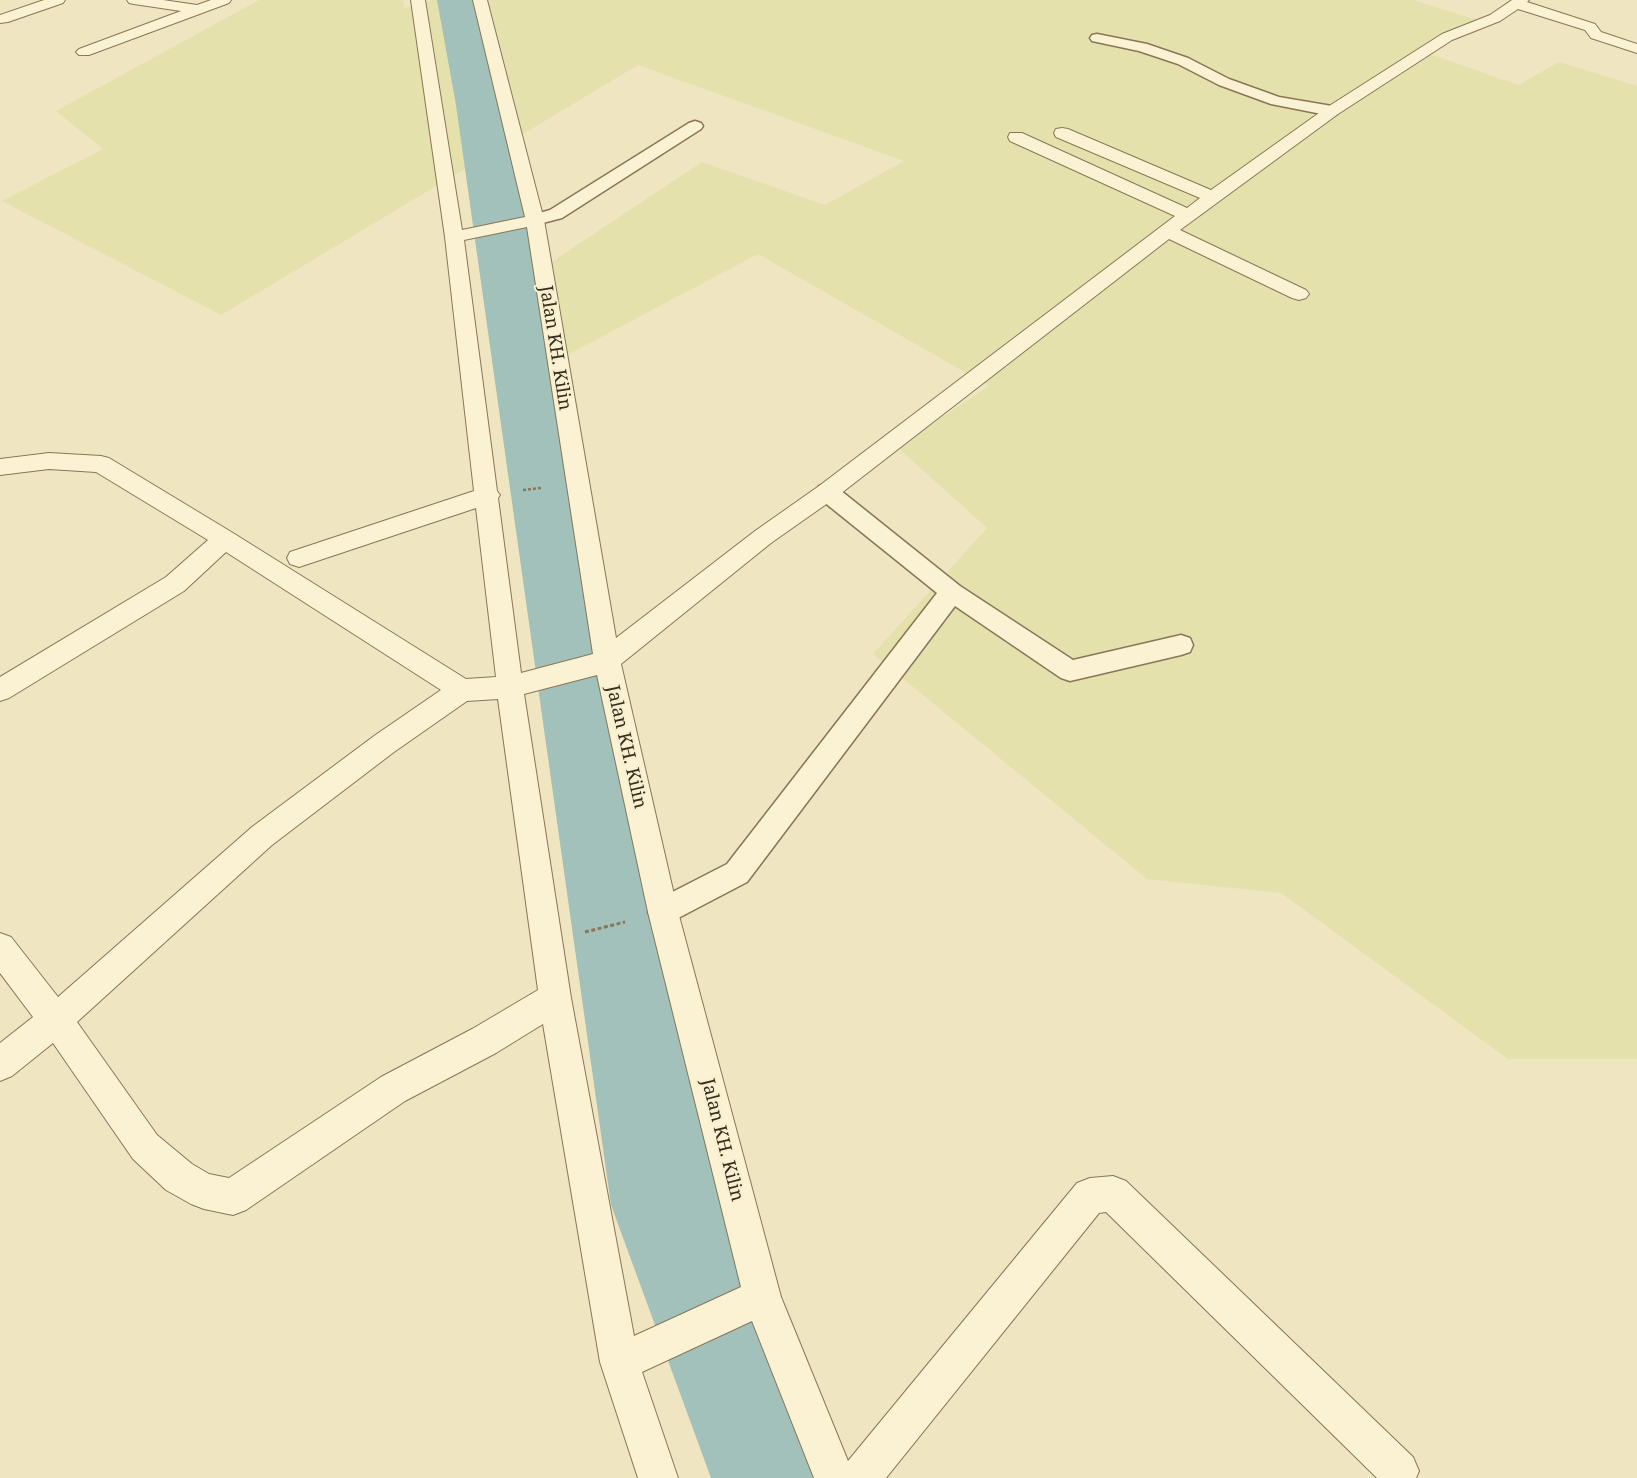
<!DOCTYPE html>
<html>
<head>
<meta charset="utf-8">
<style>
	body { margin:0 }
	canvas { display:block; background:#efe5c0 }
</style>
</head>
<body>
<canvas width="1637" height="1478"></canvas>
<script>
const context = document.querySelector('canvas').getContext('2d');
context.lineJoin = 'round';
function fill(path, color) {
  context.fillStyle = color;
  context.fill(path, 'evenodd');
}
function poly(rows) {
  const path = new Path2D();
  for (const r of rows) {
    path.moveTo(r[0], r[1]);
    for (let i = 2; i < r.length; i += 2) path.lineTo(r[i], r[i + 1]);
  }
  return path;
}
function trace(path, color, width, dash) {
  context.strokeStyle = color;
  context.lineWidth = width;
  context.lineCap = dash ? 'butt' : 'round';
  context.setLineDash(dash || []);
  context.stroke(path);
}
function write(font, color, halo, rows, align = 'center') {
  context.font = font + ' "Noto Serif",serif';
  context.lineWidth = 4;
  context.setLineDash([]);
  context.textBaseline = 'middle';
  context.strokeStyle = halo;
  context.fillStyle = color;
  for (const [text, x, y, turn = 0] of rows) {
    context.save();
    context.translate(x, y);
    context.rotate((+turn || 0) * Math.PI / 180);
    context.textAlign = isNaN(turn) ? turn : align;
    if (halo) context.strokeText(text, 0, 0);
    context.fillText(text, 0, 0);
    context.restore();
  }
}
fill(poly([
	[259,0,403,0,404,8,433,0,1413,0,1484,22,1419,50,1518,85,1559,62,1637,86,1637,1059,1508,1059,1281,893,1147,879,873,654,987,528,897,447,989,386,758,254,567,355,544,267,702,162,825,205,904,161,638,65,221,315,2,201,103,149,56,111]
]), '#e5e1ad');
fill(poly([
	[437,0,481,0,506,105,722,1204,837,1478,711,1478,611,1205,456,105,437,0]
]), '#a3c1bb');
const lane = poly([
	[1097,34,1147,44,1188,58,1229,79,1279,97,1332,106,1337,108,1340,111,1337,114,1332,116,1271,104,1219,85,1178,64,1139,51,1092,41,1090,38,1092,35,1097,34],
	[695,121,701,123,703,126,701,129,562,218,535,225,529,224,526,220,529,216,550,210,689,123,695,121],
	[827,484,835,486,960,586,1073,660,1181,635,1190,638,1193,645,1190,652,1181,655,1070,681,1061,678,955,606,747,882,663,926,653,922,648,912,653,902,727,864,937,593,819,498,816,492,819,486,827,484]
]);
const street = poly([
	[44,0,65,0,63,3,8,22,0,23,0,15,44,0],
	[127,0,163,0,197,5,211,0,231,0,229,3,89,55,79,55,76,52,79,49,181,11,134,4,129,3,127,0],
	[411,0,425,0,462,230,525,217,473,0,487,0,544,220,616,638,755,531,819,486,1175,216,1010,141,1008,137,1010,133,1022,133,1187,208,1200,198,1056,137,1054,133,1056,129,1062,128,1068,129,1211,190,1326,108,1442,34,1490,15,1512,0,1529,0,1527,2,1595,24,1601,32,1637,44,1637,53,1591,38,1585,30,1518,9,1500,21,1452,40,1338,114,1180,230,1306,290,1309,294,1306,298,1299,300,1292,298,1169,239,835,498,771,543,621,664,678,912,781,1297,848,1461,1077,1183,1090,1178,1113,1176,1126,1181,1413,1457,1419,1471,1416,1478,1377,1478,1106,1212,1099,1213,886,1478,814,1478,752,1321,642,1372,678,1478,638,1478,600,1362,543,1024,496,1053,405,1101,246,1210,233,1215,204,1209,191,1204,166,1190,133,1159,53,1043,12,1076,0,1081,0,1043,33,1017,0,973,0,933,11,937,58,997,252,827,374,736,441,690,226,552,184,591,9,698,0,701,0,677,166,577,208,540,96,472,49,469,0,475,0,459,49,453,101,456,109,458,233,533,466,679,496,677,476,508,299,567,290,564,287,558,290,552,474,491,445,237,411,0],
	[527,227,593,654,521,673,498,498,500,495,497,491,464,240,527,227],
	[597,675,648,912,741,1287,634,1336,571,998,524,694,597,675],
	[498,699,538,990,472,1029,381,1077,229,1178,209,1174,192,1164,157,1135,77,1022,272,845,394,752,467,701,498,699]
]);
trace(lane, '#897657', 3);
trace(street, '#897657', 2);
trace(poly([
	[523,490,541,488]
]), '#897657', 2.5, [3, 2]);
trace(poly([
	[585,932,625,922]
]), '#897657', 3, [4, 2.5]);
fill(lane, '#faf2d3');
fill(street, '#faf2d3');
write('18px', '#382c1c', '#f6efd0', [
	["Jalan KH. Kilin",555,348,81],
	["Jalan KH. Kilin",626,747,77],
	["Jalan KH. Kilin",722,1140,76]
]);
</script>
</body>
</html>
